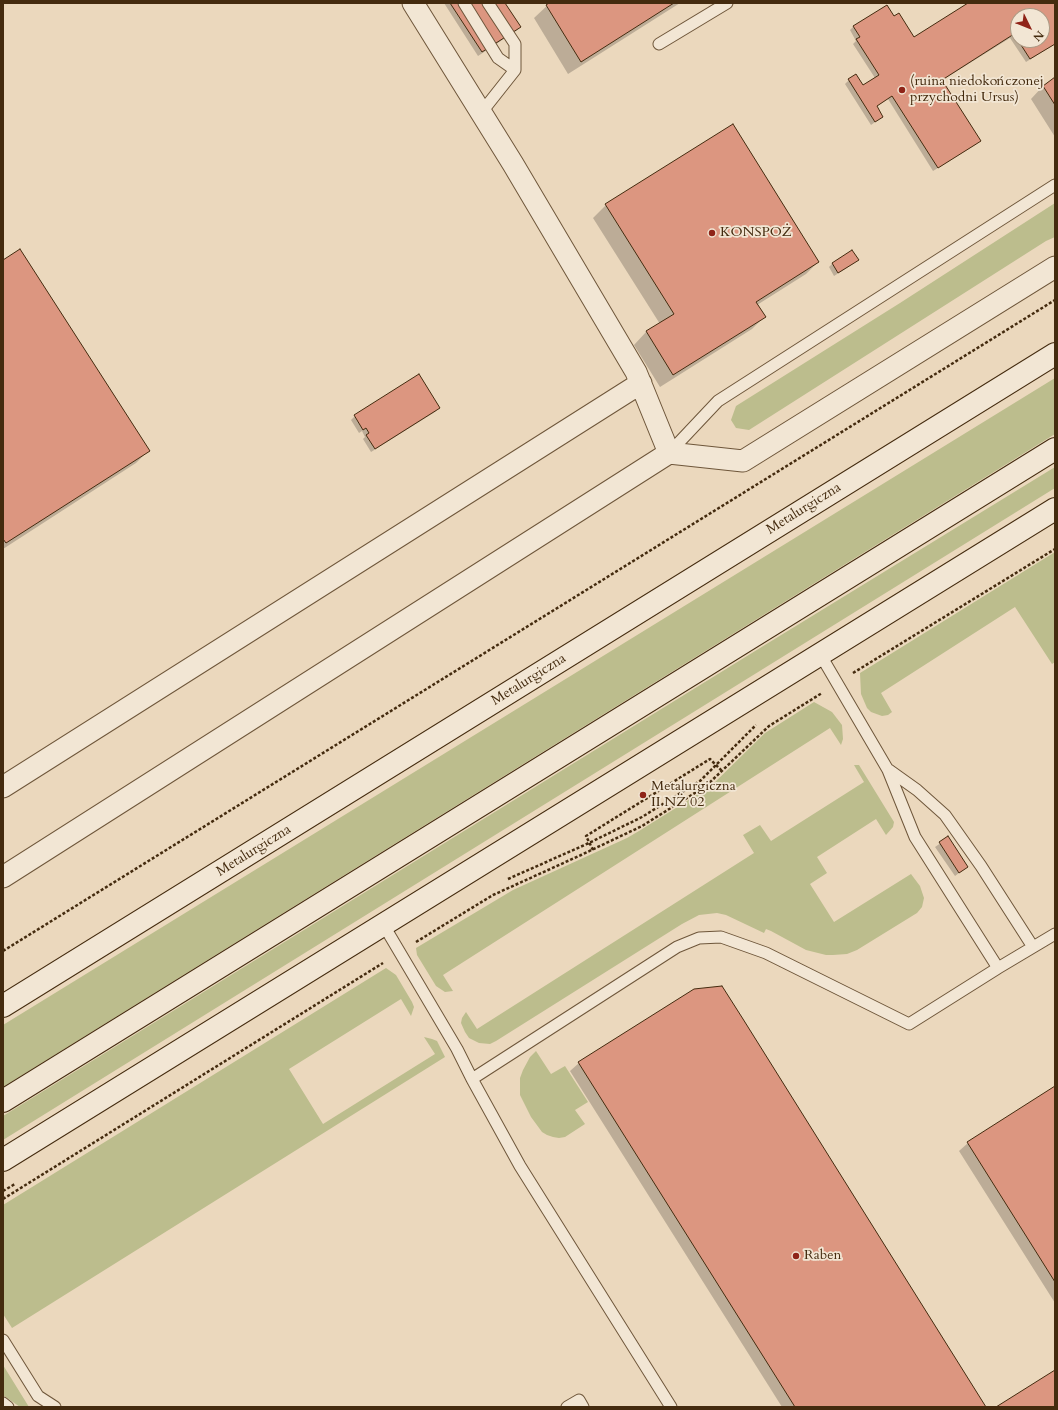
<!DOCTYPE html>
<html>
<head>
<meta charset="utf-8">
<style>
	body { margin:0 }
	#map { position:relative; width:1058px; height:1410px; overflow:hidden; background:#ebd8bd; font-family:Cardo,serif }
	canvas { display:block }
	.frame { position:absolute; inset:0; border:4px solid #442b0f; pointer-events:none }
	.north { position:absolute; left:1010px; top:8px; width:40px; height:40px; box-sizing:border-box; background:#f2e6d4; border:1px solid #ac9b85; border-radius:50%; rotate:133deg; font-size:11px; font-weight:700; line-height:16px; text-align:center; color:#442b0f }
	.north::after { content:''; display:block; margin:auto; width:14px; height:18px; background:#8f2418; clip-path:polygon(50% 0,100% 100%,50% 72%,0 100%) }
</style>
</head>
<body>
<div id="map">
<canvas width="1058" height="1410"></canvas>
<div class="frame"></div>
<div class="north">N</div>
</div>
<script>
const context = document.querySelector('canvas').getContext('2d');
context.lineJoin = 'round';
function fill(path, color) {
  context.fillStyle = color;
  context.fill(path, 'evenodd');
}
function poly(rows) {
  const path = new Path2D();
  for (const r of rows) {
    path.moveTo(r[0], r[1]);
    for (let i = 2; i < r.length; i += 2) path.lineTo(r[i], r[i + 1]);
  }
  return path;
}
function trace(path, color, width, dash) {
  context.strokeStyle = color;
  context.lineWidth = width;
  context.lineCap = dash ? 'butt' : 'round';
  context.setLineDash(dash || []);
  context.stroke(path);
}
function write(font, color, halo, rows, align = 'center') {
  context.font = font + ' Cardo,serif';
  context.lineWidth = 3.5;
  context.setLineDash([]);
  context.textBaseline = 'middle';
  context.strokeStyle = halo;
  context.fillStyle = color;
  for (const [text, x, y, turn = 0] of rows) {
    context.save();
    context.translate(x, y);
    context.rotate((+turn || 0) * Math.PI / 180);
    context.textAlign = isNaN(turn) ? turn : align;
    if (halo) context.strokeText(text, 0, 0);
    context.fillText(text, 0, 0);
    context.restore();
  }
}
fill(poly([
	[1055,203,1055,237,1046,241,749,430,736,428,731,420,736,406,900,303],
	[1055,378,1055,434,3,1087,3,1025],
	[1055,467,1055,488,3,1140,3,1116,760,648],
	[1055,552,1055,662,1052,664,1015,607,881,693,892,712,888,715,882,716,871,712,867,708,861,694,860,673],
	[814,702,832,712,842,725,843,739,841,745,830,728,443,975,453,991,445,992,436,986,417,955,416,948,513,890,627,838,639,831,711,786,765,733],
	[854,765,859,765,894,822,893,827,886,835,876,819,817,857,827,873,810,884,834,922,911,874,920,886,924,898,922,907,917,913,857,950,847,954,833,955,826,955,806,950,771,931,766,929,764,933,726,915,717,913,699,915,682,924,496,1041,490,1044,479,1043,469,1038,465,1032,461,1023,462,1018,466,1012,477,1029,754,853,743,835,760,825,771,841,864,782],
	[386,968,396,975,412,1002,414,1007,411,1016,401,999,289,1069,323,1124,435,1054,424,1037,432,1039,437,1041,445,1057,12,1328,3,1314,3,1205],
	[536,1051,551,1074,565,1066,588,1102,575,1110,585,1124,565,1137,559,1138,553,1137,547,1135,542,1132,531,1117,520,1095,520,1078,523,1070,530,1057],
	[3,1365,29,1407,20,1407,3,1395]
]), '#bcbd8d');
fill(poly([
	[444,3,504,3,520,27,516,31,478,56],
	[550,3,680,3,568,74,534,18],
	[970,3,1053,3,1055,5,1055,44,1026,62,1010,38,941,81,979,141,975,145,933,171,888,99,876,107,882,117,871,125,845,84,849,80,862,86,875,78,853,44,856,41,850,30,854,26,894,17,914,38],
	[1018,16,1042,16,1042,40,1018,40],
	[1055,78,1055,137,1031,99,1043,86],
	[606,205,818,262,806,274,757,305,764,317,752,329,660,387,634,345,646,332,660,324,593,218],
	[857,260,853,264,834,276,829,267,833,263],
	[3,261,149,450,136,463,3,549],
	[439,408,435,412,371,452,363,439,365,437,362,431,359,433,351,420,355,416],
	[948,838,967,867,955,876,935,847],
	[579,1063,985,1407,782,1407,570,1071],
	[1055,1088,1055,1303,959,1151,968,1143]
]), '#0003');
const building = poly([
	[450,3,505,3,521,27,482,52,450,3],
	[549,3,674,3,581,62,546,5,549,3],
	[968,3,1055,3,1055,44,1030,59,1014,34,942,80,981,141,938,168,892,96,877,106,883,117,875,122,848,79,856,74,863,85,879,75,856,39,860,37,853,26,887,5,894,16,899,13,914,37,968,3],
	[1018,16,1042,16,1042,40,1018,40,1018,16],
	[1055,77,1055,105,1043,86,1055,77],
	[733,124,819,262,756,302,766,317,673,375,646,331,674,314,605,204,733,124],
	[20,249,150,451,6,543,3,539,3,260,20,249],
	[852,250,859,260,838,273,832,263,852,250],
	[419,374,440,408,375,449,366,435,369,433,366,428,363,430,354,415,419,374],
	[948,836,968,867,959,873,939,842,948,836],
	[722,986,743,1019,986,1407,795,1407,578,1062,694,989,722,986],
	[1055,1086,1055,1282,967,1142,1055,1086],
	[1055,1370,1055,1407,996,1407,1055,1370]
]);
fill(building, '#dc9680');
trace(building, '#442b0f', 1);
const service = poly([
	[464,3,498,58,515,70],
	[659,44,727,3],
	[481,113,515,70,515,44,488,3],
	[669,453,718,401,1055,185],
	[820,654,888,770,915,837,998,968],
	[889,770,917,790,945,815,981,866,1033,947],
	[383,924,457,1049,472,1079],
	[3,1340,38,1396,55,1407],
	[3,1403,8,1407],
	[567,1407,579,1400,583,1407],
	[671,1407,520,1166,472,1079,677,947,699,938,721,937,766,953,909,1024,998,968,1055,934]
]);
const minor = poly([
	[413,3,513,164,636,372,669,453],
	[3,787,641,383],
	[3,877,669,453,743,461,1055,267]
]);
const secondary = poly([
	[3,1006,1055,354],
	[3,1101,1055,449],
	[3,1160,1055,509]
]);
trace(service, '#6e563a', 13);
trace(minor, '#6e563a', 23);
trace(secondary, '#442b0f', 24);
trace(poly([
	[853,673,1055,549],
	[593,850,586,836,710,759,722,771],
	[508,879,589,843,642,817,700,781,756,725],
	[416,942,493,895,581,855,642,826,706,786,769,726,822,693],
	[3,951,1055,300],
	[3,1191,15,1184],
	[3,1199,383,963]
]), '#442b0f', 2.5, [3, 2]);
trace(service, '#f2e6d4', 11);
trace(minor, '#f2e6d4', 21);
trace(secondary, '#f2e6d4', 22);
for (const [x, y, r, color] of [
	[902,90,4,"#8f2418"],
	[712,233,4,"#8f2418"],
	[643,795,4,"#8f2418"],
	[796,1256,4,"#8f2418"]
]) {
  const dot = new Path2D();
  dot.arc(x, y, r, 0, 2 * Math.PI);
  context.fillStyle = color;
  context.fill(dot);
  trace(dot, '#f2e6d4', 1.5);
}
write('14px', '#442b0f', '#f2e6d4', [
	["(ruina niedokończonej",910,82],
	["przychodni Ursus)",910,98],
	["KONSPOŻ",720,233],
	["Metalurgiczna",651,787],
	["II NŻ 02",651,803],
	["Raben",804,1256]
], 'left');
write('14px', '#442b0f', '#f2e6d4', [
	["Metalurgiczna",804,509,-32],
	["Metalurgiczna",529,680,-32],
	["Metalurgiczna",254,851,-32]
]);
</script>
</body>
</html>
